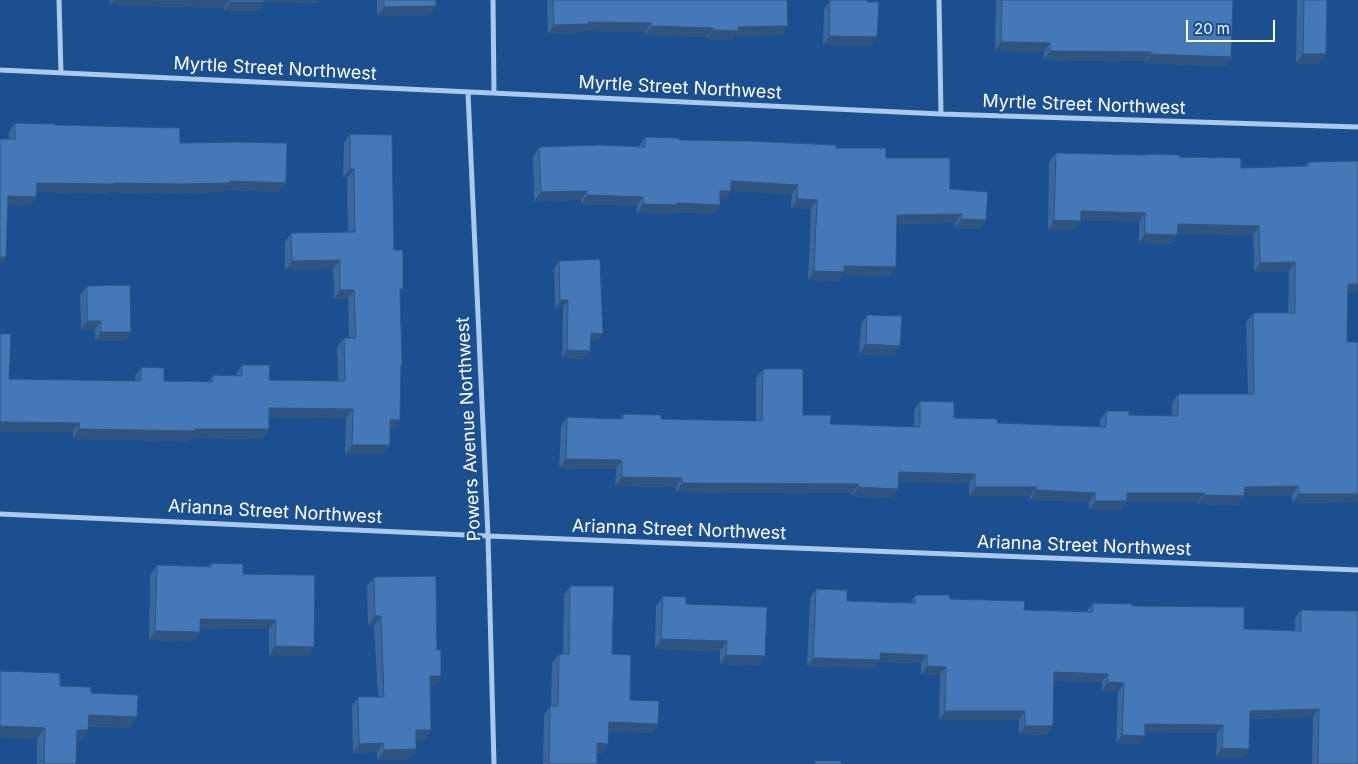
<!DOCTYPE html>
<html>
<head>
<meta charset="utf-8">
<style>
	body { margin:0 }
	#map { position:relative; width:1358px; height:764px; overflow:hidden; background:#1b4f8f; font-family:Inter,sans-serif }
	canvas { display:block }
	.scale { position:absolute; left:1186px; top:20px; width:89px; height:22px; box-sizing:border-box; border:2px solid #fff; border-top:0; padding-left:6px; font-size:15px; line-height:18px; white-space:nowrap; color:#fff; -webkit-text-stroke:4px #1b4f8f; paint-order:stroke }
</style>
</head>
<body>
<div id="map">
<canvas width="1358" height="764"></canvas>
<div class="scale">20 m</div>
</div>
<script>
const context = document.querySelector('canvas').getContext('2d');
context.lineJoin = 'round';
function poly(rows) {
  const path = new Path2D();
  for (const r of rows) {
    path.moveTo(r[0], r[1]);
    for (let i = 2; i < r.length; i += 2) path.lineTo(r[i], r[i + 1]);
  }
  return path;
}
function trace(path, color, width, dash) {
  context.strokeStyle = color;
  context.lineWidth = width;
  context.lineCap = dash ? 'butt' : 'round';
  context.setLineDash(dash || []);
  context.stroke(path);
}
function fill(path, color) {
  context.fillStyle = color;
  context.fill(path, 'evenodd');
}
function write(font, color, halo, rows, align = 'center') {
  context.font = font + ' Inter,sans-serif';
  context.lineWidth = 5;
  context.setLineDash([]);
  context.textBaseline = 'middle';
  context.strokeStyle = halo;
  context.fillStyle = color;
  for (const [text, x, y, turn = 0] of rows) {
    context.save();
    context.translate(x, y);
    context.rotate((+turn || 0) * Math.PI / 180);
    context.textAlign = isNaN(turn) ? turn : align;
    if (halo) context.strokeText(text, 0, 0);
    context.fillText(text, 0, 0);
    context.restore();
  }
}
trace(poly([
	[59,0,61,73],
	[493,0,494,93],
	[939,0,941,114],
	[0,70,941,114,1358,127],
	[468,93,488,536,494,764],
	[0,514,488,536,1358,570]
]), '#a9c9ee', 5);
fill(poly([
	[111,0,318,0,317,3,264,1,258,11,224,11,224,8,110,5],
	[377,0,436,0,430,15,377,16],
	[547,0,787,0,788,26,782,35,734,36,731,40,707,39,707,37,645,35,645,32,583,31,582,33,548,34],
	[830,0,867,0,871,46,823,45,824,10],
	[996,0,1233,0,1231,57,1225,66,1144,63,1144,61,1043,60,1044,52,995,51],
	[1297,0,1327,0,1319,64,1296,63],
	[15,123,55,125,180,143,286,183,280,192,224,190,223,192,172,193,108,192,106,193,37,192,30,206,8,205,0,266,9,132],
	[350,134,394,250,400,294,401,367,394,429,390,429,390,445,383,454,345,454,346,418,269,417,269,429,262,439,190,438,188,441,73,439,73,432,0,432,0,334,9,379,135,381,135,376,141,367,164,381,209,382,213,375,236,376,236,374,242,365,269,380,338,381,337,347,344,338,349,338,348,299,334,299,333,269,285,270,285,242,291,233,348,232,347,178,343,178,344,143],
	[645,137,679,140,836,148,886,158,950,189,986,220,980,229,955,228,955,223,897,224,890,276,842,275,838,281,808,280,811,209,791,208,792,194,731,191,725,200,720,200,720,205,714,214,672,212,671,214,637,213,637,206,581,204,581,200,534,201,533,156,539,147,639,146],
	[1056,153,1146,155,1147,154,1179,157,1241,168,1305,166,1308,162,1358,161,1358,288,1355,293,1348,293,1347,342,1358,502,1292,503,1292,495,1244,496,1238,505,1198,504,1198,502,1126,502,1121,510,1089,510,1089,502,1030,500,1030,496,969,496,969,483,898,481,892,498,852,496,852,493,676,492,676,487,615,486,616,469,559,468,561,426,567,417,620,419,623,414,661,419,756,421,756,378,763,369,803,415,830,424,914,427,914,410,920,401,954,418,997,423,1100,427,1100,420,1106,411,1129,415,1172,416,1172,403,1178,394,1248,394,1246,322,1253,313,1288,313,1289,271,1254,272,1253,235,1177,233,1177,235,1171,244,1139,243,1139,222,1081,220,1074,230,1048,230,1049,162],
	[559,261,597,341,591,341,585,359,562,358,563,307,555,308,554,268],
	[87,286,131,332,124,341,95,341,95,330,81,330,80,295],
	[867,315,894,355,859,354,861,324],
	[211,563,243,574,314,647,308,656,269,656,269,629,200,628,200,632,193,641,149,640,150,575,157,565,208,566],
	[374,577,437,650,441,676,435,685,430,685,425,740,416,740,416,749,410,759,377,760,377,752,353,753,352,707,358,697,378,697,374,626,368,626,367,586],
	[570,586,612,654,630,700,658,724,652,733,608,731,602,753,597,753,597,764,543,764,544,715,550,706,551,706,552,663,559,654,563,654,564,595],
	[816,589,847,601,910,603,915,595,950,599,1024,610,1087,611,1093,603,1132,606,1244,629,1295,631,1295,618,1301,610,1358,764,1312,764,1313,717,1250,719,1243,758,1216,757,1217,733,1145,732,1139,744,1116,743,1118,692,1102,691,1102,682,1054,681,1047,735,1019,734,1019,720,939,720,940,675,921,675,921,663,878,662,874,668,807,666,810,598],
	[663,596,686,604,759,665,720,664,720,651,655,649,656,606],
	[60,686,91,693,130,728,89,726,81,741,77,741,76,764,37,764,37,739]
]), '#3a679d');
fill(poly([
	[114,0,229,0,224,8,110,5],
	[259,0,318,0,317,3,258,1],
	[230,2,264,2,258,11,224,11],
	[436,6,430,15,377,16,384,7],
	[588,22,651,23,645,32,583,31,582,33,548,34,554,25],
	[651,26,713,28,707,37,645,35],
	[788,26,782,35,734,36,731,40,707,39,713,30,738,27],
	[829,36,877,37,871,46,823,45],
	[1001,42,1050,43,1044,52,995,51],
	[1050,51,1151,52,1144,61,1043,60],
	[1151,54,1231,57,1225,66,1144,63],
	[1303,54,1326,54,1319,64,1296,63],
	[350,169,354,169,347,178,343,178],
	[230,181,286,183,280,192,224,190,223,192,172,193,108,192,106,193,30,192,37,183],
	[731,181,798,185,792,194,731,191,725,200,714,200,720,191],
	[587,191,581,200,534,201,541,192],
	[587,195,643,197,637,206,581,204],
	[8,196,36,197,30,206,2,205],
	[797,199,817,200,811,209,791,208],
	[677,203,720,205,714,214,672,212,671,214,637,213,643,204],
	[1081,211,1145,213,1139,222,1075,220],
	[962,214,955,223,891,224,897,215],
	[961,219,986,220,980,229,955,228],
	[1054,220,1081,221,1074,230,1048,230],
	[1178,224,1259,226,1253,235,1171,233],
	[1145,234,1177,235,1171,244,1139,243],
	[0,257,6,257,0,266],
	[340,260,333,269,285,270,292,261],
	[1295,262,1289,271,1254,272,1260,263],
	[844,266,896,267,890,276,842,275,838,281,808,280,814,271],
	[1348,284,1358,284,1358,288,1355,293,1342,293],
	[340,290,354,290,348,299,334,299],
	[560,300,568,300,563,307,555,308],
	[87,321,101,321,95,330,81,330],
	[101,332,131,332,124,341,95,341],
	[591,333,603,334,597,341,585,341],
	[866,344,900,346,894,355,859,354],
	[567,350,590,351,585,359,562,358],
	[269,408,353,409,346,418,263,417],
	[390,420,400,420,394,429,384,429],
	[0,422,80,423,73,432,0,432],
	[79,429,269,429,262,439,190,438,188,441,73,439],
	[352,445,390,445,383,454,345,454],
	[566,459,622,460,616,469,559,468],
	[899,472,975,474,969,483,892,481],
	[622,477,682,478,676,487,615,486],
	[682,483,859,484,852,493,676,492],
	[1298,486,1292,495,1244,496,1238,505,1198,504,1204,495,1245,487],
	[858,487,898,489,892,498,852,496],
	[975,487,1037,487,1030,496,969,496],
	[1036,490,1095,493,1089,502,1030,500],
	[1127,493,1204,493,1198,502,1126,502,1121,510,1089,510,1095,501],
	[1299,494,1358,494,1358,502,1292,503],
	[375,616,381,616,374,626,368,626],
	[200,619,276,620,269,629,194,628],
	[155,631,200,632,193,641,149,640],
	[661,639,727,641,720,651,655,649],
	[275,646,314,647,308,656,269,656],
	[880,653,927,655,921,663,878,662,874,668,807,666,813,658],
	[726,655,765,656,759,665,720,664],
	[927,666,946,667,940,675,921,675],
	[1054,672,1108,674,1102,682,1048,681],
	[430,676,441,676,435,685,424,685],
	[1108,682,1124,683,1118,692,1102,691],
	[1319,709,1313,717,1244,719,1250,711],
	[945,711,1025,711,1019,720,939,720],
	[89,715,137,717,130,728,82,725],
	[609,722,658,724,652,733,602,731],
	[1145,724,1223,725,1217,733,1139,732],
	[0,726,45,728,37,739,0,737],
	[1025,726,1053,726,1047,735,1019,734],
	[77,730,88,730,81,741,69,740],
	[416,730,431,730,425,740,410,740],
	[1122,735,1145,736,1139,744,1116,743],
	[383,743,377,752,353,753,359,744],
	[597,743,608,744,602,753,591,752],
	[1222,748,1249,749,1243,758,1216,757],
	[416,749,410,759,377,760,384,750]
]), '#305480');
const building = poly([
	[230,0,264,0,264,2,230,2,230,0],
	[384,0,436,0,436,6,384,7,384,0],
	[553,0,787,0,788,26,738,27,738,31,713,30,713,28,651,26,651,23,588,22,588,24,554,25,553,0],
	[830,0,867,0,867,2,879,2,877,37,829,36,830,0],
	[1002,0,1233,0,1231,57,1151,54,1151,52,1050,51,1050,43,1001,42,1002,0],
	[1304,0,1327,0,1326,54,1303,54,1304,0],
	[15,123,55,124,55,125,180,128,180,143,235,142,287,143,286,183,230,181,230,183,179,184,113,183,113,184,37,183,36,197,8,196,6,257,0,257,0,139,15,139,15,123],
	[350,134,392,135,394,250,403,250,403,289,400,289,402,365,401,365,400,420,390,420,390,445,352,445,353,409,269,408,269,429,195,429,195,431,79,429,80,423,0,422,0,334,11,334,9,379,141,381,141,367,164,368,164,381,213,382,213,375,242,376,242,365,270,365,269,380,345,381,344,338,356,338,354,290,340,290,340,260,292,261,291,233,355,232,354,169,350,169,350,134],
	[645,137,679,138,679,140,748,141,836,145,836,148,886,148,886,158,950,158,950,189,988,192,986,220,961,219,962,214,897,215,896,267,844,266,844,272,814,271,817,200,797,199,798,185,731,181,731,191,720,191,720,205,677,203,677,205,643,204,643,197,587,195,587,191,541,192,539,147,600,145,645,147,645,137],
	[1056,153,1147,155,1147,154,1180,155,1179,157,1241,158,1241,168,1308,166,1308,162,1358,161,1358,284,1348,284,1347,342,1358,342,1358,494,1299,494,1298,486,1245,487,1244,496,1204,495,1204,493,1127,493,1127,501,1095,501,1095,493,1036,490,1037,487,975,487,975,474,899,472,898,489,858,487,859,484,682,483,682,478,622,477,622,460,566,459,567,417,623,419,623,414,661,415,661,419,762,421,763,369,803,369,803,415,831,415,830,424,920,427,920,401,954,402,954,418,998,419,997,423,1106,427,1106,411,1129,411,1129,415,1178,416,1178,394,1254,394,1253,313,1295,313,1295,262,1260,263,1259,226,1178,224,1177,235,1145,234,1145,213,1081,211,1081,221,1054,220,1056,153],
	[600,259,603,334,591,333,590,351,567,350,568,300,560,300,559,261,600,259],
	[130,285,131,332,101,332,101,321,87,321,87,286,130,285],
	[867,315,902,316,900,346,866,344,867,315],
	[211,563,243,564,243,574,315,575,314,647,275,646,276,620,200,619,200,632,155,631,157,565,211,567,211,563],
	[436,576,437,650,441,650,441,676,430,676,431,730,416,730,416,749,384,750,383,743,359,744,358,697,384,697,381,616,375,616,374,577,436,576],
	[570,586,614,586,612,654,631,655,630,700,659,701,658,724,609,722,608,744,597,743,597,764,549,764,550,706,558,706,559,654,569,654,570,586],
	[816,589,847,590,847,601,915,603,915,595,950,595,950,599,1025,601,1024,610,1093,612,1093,603,1132,604,1132,606,1244,607,1244,629,1301,631,1301,610,1358,611,1358,764,1318,764,1319,709,1250,711,1249,749,1222,748,1223,725,1145,724,1145,736,1122,735,1124,683,1108,682,1108,674,1054,672,1053,726,1025,726,1025,711,945,711,946,667,927,666,927,655,880,653,880,660,813,658,816,589],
	[663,596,686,597,686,604,767,607,765,656,726,655,727,641,661,639,663,596],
	[0,671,60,673,60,686,91,687,91,693,138,695,137,717,89,715,88,730,77,730,76,764,44,764,45,728,0,726,0,671],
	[815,761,841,761,841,764,815,764,815,761]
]);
fill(building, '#4478b7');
trace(building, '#305480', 1);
write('18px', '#fff', '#1b4f8f', [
	["Myrtle Street Northwest",275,69,3],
	["Myrtle Street Northwest",680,88,3],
	["Myrtle Street Northwest",1084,105,2],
	["Powers Avenue Northwest",469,429,-93],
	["Arianna Street Northwest",275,512,3],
	["Arianna Street Northwest",679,530,2],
	["Arianna Street Northwest",1084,546,2]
]);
</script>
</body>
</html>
